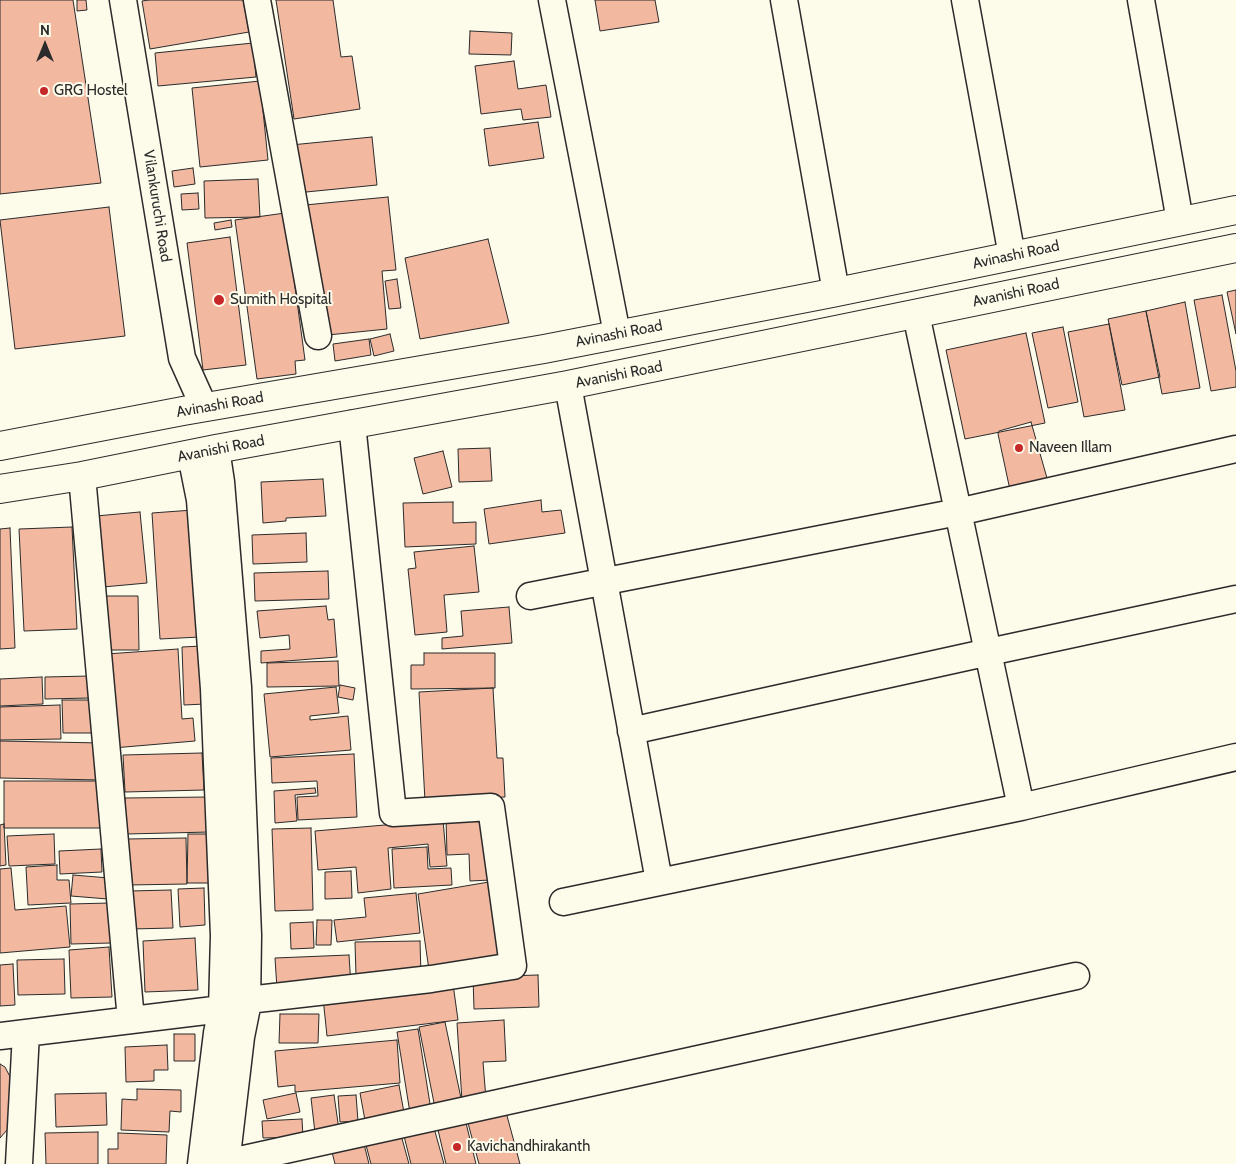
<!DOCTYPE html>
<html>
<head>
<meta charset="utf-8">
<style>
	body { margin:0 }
	#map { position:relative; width:1236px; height:1164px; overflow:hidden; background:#fdfbea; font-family:Cabin,sans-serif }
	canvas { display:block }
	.north { position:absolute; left:20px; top:20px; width:50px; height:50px; -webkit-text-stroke:4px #fdfbea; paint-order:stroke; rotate:0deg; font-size:14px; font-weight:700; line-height:20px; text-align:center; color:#2b2b2b }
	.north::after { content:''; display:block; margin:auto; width:18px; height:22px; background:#2b2b2b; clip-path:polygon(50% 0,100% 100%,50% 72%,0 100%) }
</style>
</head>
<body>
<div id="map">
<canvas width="1236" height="1164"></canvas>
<div class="north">N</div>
</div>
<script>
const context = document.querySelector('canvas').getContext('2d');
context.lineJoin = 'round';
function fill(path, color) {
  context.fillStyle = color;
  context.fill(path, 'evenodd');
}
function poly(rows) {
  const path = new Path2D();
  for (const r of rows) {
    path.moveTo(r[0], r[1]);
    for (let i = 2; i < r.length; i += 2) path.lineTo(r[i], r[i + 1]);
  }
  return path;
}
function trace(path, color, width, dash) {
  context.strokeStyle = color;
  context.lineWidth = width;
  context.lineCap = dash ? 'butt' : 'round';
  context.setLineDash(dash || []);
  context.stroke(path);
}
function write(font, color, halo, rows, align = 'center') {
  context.font = font + ' Cabin,sans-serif';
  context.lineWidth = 4;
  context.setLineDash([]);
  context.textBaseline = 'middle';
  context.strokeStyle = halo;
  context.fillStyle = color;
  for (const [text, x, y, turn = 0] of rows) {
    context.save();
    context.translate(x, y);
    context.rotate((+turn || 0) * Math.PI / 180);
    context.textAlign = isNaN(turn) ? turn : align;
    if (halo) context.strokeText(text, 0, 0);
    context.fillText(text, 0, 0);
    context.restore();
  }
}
const building = poly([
	[0,0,73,0,101,183,0,194,0,0],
	[77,0,86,0,87,10,77,11,77,0],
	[149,0,243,0,249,32,150,49,142,1,149,0],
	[276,0,333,0,341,57,352,56,360,109,294,119,276,0],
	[595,0,655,0,659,22,600,31,595,0],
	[470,31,512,33,511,55,469,54,470,31],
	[253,43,256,77,158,86,155,53,253,43],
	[514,61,518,89,546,85,551,117,523,120,521,109,481,114,475,66,514,61],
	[260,81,268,160,200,167,192,88,260,81],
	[538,122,544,158,489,166,484,129,538,122],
	[372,137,377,185,296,193,291,145,372,137],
	[193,168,195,184,174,187,172,171,193,168],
	[258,179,260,217,205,218,204,181,258,179],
	[198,193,199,209,182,210,181,194,198,193],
	[388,197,396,270,382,271,387,329,318,336,305,205,388,197],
	[109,207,125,336,15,349,0,220,109,207],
	[285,213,305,360,295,361,296,374,257,379,235,220,285,213],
	[231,220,232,227,215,230,214,223,231,220],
	[230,237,246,365,203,370,187,243,230,237],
	[488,239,509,323,420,339,405,258,488,239],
	[397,279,401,308,389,309,385,281,397,279],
	[1236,290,1236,334,1227,292,1236,290],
	[1222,295,1236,371,1236,387,1211,391,1194,300,1222,295],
	[1185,302,1200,388,1162,394,1146,311,1185,302],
	[1146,311,1160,377,1122,385,1108,319,1146,311],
	[1109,324,1125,410,1084,417,1068,332,1109,324],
	[1063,327,1078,402,1048,408,1032,333,1063,327],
	[1026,333,1045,423,965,439,946,350,1026,333],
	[390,334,394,351,374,356,370,339,390,334],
	[369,339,371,355,335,361,333,344,369,339],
	[1031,422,1049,485,1010,490,998,434,999,431,1031,422],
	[490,448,492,481,459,482,458,449,490,448],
	[443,451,452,487,423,494,414,458,443,451],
	[323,479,326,516,286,518,286,521,263,523,261,482,323,479],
	[541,500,542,512,561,510,565,533,489,544,484,509,541,500],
	[453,502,453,523,476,522,476,544,405,547,403,503,453,502],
	[193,510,200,637,160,639,152,513,193,510],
	[140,512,147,583,103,587,96,516,140,512],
	[72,527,77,629,24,631,19,529,72,527],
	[10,528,15,648,0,649,0,529,10,528],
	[306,533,307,562,253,564,252,535,306,533],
	[474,546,479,592,444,595,447,632,415,635,408,569,416,568,414,552,474,546],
	[328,571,329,599,255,601,254,573,328,571],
	[102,596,138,596,139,650,103,650,102,596],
	[326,606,328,620,334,619,337,657,261,663,261,651,290,649,289,635,260,638,257,611,326,606],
	[509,607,512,643,442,649,442,638,463,636,461,611,509,607],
	[202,646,205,704,184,705,182,647,202,646],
	[178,649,182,719,193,718,195,741,113,748,106,654,178,649],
	[424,653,495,653,495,688,411,689,411,665,424,665,424,653],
	[338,661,339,686,267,687,267,663,338,661],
	[90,676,90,698,45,699,45,677,90,676],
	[42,677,43,704,0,706,0,679,42,677],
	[340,685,355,688,353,700,338,697,340,685],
	[336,687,339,713,310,716,310,720,348,716,351,750,270,757,264,694,336,687],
	[493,688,497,758,503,758,505,797,425,801,419,692,493,688],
	[62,700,94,700,94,733,63,733,62,700],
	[60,705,61,739,0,740,0,707,60,705],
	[0,741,102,743,101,780,0,778,0,741],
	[202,753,204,790,125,792,123,755,202,753],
	[354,754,357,817,298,820,297,797,318,796,317,781,272,783,271,758,354,754],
	[4,781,101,781,101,828,4,828,4,781],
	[315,788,316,793,295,795,297,821,275,823,274,791,315,788],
	[209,797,210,832,126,834,125,798,209,797],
	[488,816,491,880,470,881,469,854,447,855,446,818,488,816],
	[443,820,447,866,430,867,428,844,388,848,391,889,358,893,356,867,318,870,315,831,443,820],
	[4,824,6,865,0,866,0,825,4,824],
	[311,828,313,910,275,911,272,829,311,828],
	[54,834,55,864,9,866,7,836,54,834],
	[188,834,215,834,214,883,187,883,188,834],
	[186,838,187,884,128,885,127,839,186,838],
	[427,847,428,869,451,868,452,885,394,888,392,849,427,847],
	[101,849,102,872,60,874,59,851,101,849],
	[57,865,57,880,69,880,71,903,28,905,26,867,57,865],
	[11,868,15,910,66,906,70,947,0,953,0,869,11,868],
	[351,871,352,898,325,899,325,872,351,871],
	[73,875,109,878,108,899,71,896,73,875],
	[495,881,507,962,429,970,418,894,495,881],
	[204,888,205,925,180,927,178,889,204,888],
	[171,890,173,928,131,929,130,891,171,890],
	[416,893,420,933,337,942,334,920,366,917,364,898,416,893],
	[110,903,111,943,71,944,70,904,110,903],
	[317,920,332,920,331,945,316,945,317,920],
	[313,922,314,948,291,949,290,923,313,922],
	[195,938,198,990,145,992,143,941,195,938],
	[420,941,421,975,356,976,355,942,420,941],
	[109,947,112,997,71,998,69,950,109,947],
	[349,955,351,986,277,989,275,958,349,955],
	[64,959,65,994,18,995,17,960,64,959],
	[13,964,15,1005,0,1006,0,965,13,964],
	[538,975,539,1007,474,1009,473,977,538,975],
	[453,984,458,1020,327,1036,323,998,453,984],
	[280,1014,319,1014,318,1043,279,1043,280,1014],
	[504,1020,506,1061,483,1062,486,1099,462,1101,457,1023,504,1020],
	[445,1022,462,1103,435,1108,419,1027,445,1022],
	[418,1029,431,1110,410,1113,397,1032,418,1029],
	[174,1034,195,1034,195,1061,174,1061,174,1034],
	[397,1040,400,1083,295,1092,295,1085,278,1087,275,1051,397,1040],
	[167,1045,168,1070,154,1070,154,1081,126,1082,125,1047,167,1045],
	[0,1064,5,1067,19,1094,14,1122,0,1138,0,1064],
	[399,1085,405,1118,366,1126,360,1093,399,1085],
	[137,1089,181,1090,181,1112,170,1111,169,1132,121,1130,122,1099,137,1100,137,1089],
	[106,1093,107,1125,56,1127,55,1094,106,1093],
	[296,1093,300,1112,267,1119,263,1100,296,1093],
	[334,1095,339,1130,315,1133,311,1098,334,1095],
	[356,1095,358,1121,340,1122,338,1096,356,1095],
	[506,1112,520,1164,479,1164,468,1123,506,1112],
	[302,1119,303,1137,263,1138,262,1121,302,1119],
	[466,1123,476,1164,446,1164,438,1130,466,1123],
	[434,1128,444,1164,411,1164,404,1136,434,1128],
	[98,1132,98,1164,46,1164,45,1133,98,1132],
	[118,1133,167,1135,166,1164,108,1164,108,1149,118,1149,118,1133],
	[401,1135,409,1164,371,1164,366,1145,401,1135],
	[364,1144,369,1164,335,1164,332,1152,364,1144]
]);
fill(building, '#f2b8a0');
trace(building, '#2b2b2b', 1);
const minor = poly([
	[123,0,182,358,204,407],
	[257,0,318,336],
	[552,0,617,334],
	[784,0,836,292],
	[965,0,1012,256],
	[1141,0,1180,221],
	[916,314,1021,807],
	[568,385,659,881],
	[216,449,221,482,238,687,248,935,247,1007,241,1037,226,1164],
	[191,455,200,500,214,689,224,936,222,1009,217,1033,201,1164],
	[82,476,131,1020],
	[530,596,958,512,1236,449],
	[631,731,989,652,1236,599],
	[563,902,1021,807,1236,757],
	[0,1036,222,1009,248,1000,431,979,513,966,491,807,393,813,352,424],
	[226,1163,1076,976],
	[19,1164,26,1033]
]);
const major = poly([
	[0,446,183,411,544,349,832,293,1236,210],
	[0,489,82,476,216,449,568,385,1236,248]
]);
trace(minor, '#2b2b2b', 29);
trace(major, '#2b2b2b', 30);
trace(minor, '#fdfbea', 26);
trace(major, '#fdfbea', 28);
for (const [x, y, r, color] of [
	[44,91,5,"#c62828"],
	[219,300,6,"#c62828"],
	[1019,448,5,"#c62828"],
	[457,1147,5,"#c62828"]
]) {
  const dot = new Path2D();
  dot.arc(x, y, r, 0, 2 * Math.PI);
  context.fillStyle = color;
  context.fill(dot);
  trace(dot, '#fdfbea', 2);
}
write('15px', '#2b2b2b', '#fdfbea', [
	["GRG Hostel",54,91],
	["Sumith Hospital",230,300],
	["Naveen Illam",1029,448],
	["Kavichandhirakanth",467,1147]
], 'left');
write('15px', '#2b2b2b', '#fdfbea', [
	["Vilankuruchi Road",157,206,81],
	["Avinashi Road",1016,255,-12],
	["Avanishi Road",1016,293,-12],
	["Avinashi Road",619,334,-11],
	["Avanishi Road",619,375,-11],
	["Avinashi Road",220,405,-10],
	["Avanishi Road",221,449,-11]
]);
</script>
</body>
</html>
